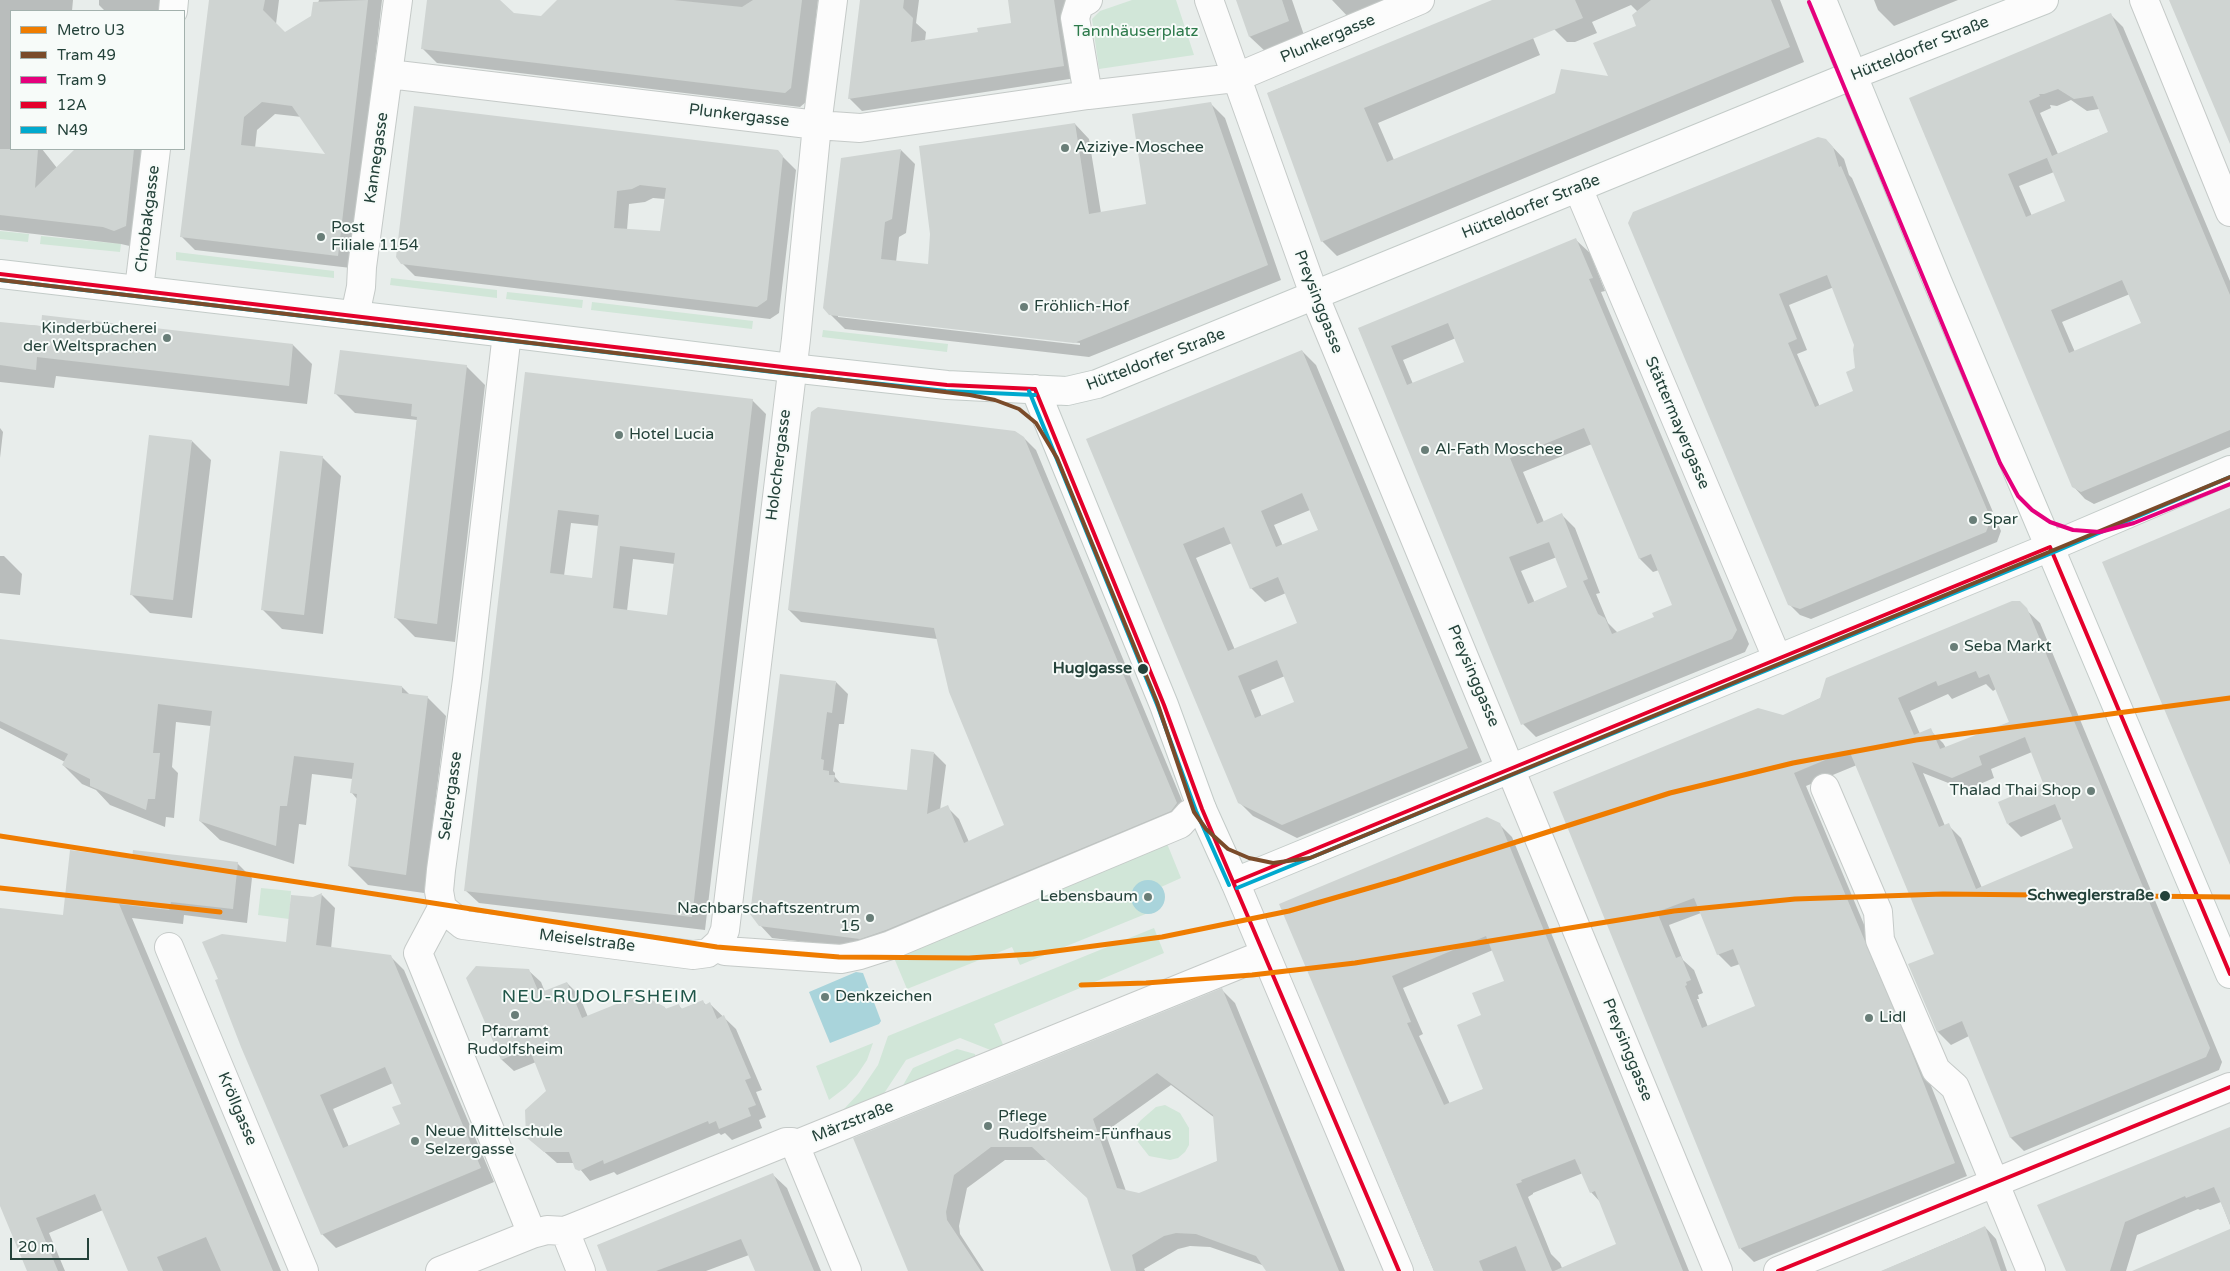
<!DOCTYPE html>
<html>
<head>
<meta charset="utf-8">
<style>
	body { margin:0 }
	#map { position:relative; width:2230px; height:1271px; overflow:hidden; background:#e8edeb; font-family:"Varela Round",sans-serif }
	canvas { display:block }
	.legend { position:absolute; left:10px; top:10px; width:175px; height:140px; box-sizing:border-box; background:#f7fbf9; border:1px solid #a3b1ad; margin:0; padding:6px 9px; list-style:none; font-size:15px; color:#24423a }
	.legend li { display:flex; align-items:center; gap:10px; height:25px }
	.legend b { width:25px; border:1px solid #a3b1ad }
	.scale { position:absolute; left:10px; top:1238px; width:79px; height:22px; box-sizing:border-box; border:2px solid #24423a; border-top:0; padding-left:6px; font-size:15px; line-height:18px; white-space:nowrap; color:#24423a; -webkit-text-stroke:4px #f7fbf9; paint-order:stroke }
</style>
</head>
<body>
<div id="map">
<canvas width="2230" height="1271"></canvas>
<ul class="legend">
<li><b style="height:6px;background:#ef7c00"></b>Metro U3</li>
<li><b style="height:6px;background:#7a4b2a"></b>Tram 49</li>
<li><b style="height:6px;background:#e5007d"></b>Tram 9</li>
<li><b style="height:6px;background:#e4002b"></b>12A</li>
<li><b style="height:6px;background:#00a9ce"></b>N49</li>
</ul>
<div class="scale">20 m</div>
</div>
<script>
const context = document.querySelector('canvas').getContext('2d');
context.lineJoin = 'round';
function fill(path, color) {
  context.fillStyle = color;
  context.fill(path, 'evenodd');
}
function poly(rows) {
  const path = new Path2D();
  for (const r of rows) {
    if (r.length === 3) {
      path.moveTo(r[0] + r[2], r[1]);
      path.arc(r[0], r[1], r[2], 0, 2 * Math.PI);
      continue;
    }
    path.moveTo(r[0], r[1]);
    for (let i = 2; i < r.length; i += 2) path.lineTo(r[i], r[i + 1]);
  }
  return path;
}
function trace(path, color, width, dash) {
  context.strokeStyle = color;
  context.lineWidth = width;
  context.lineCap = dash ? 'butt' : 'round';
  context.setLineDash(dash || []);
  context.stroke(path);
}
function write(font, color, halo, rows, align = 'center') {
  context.font = font + ' "Varela Round",sans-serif';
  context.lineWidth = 4;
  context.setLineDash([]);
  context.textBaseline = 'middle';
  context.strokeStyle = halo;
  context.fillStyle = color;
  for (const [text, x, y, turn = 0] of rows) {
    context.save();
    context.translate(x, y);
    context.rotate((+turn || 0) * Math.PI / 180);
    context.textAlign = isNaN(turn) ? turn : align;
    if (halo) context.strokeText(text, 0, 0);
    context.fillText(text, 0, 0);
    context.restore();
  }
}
fill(poly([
	[1132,0,1176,0,1194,55,1099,69,1092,19,1100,11],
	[0,231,29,234,28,242,0,239],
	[41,236,121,244,120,252,40,244],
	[176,252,334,271,334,278,176,260],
	[391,278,497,290,497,298,390,285],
	[507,292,583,300,582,308,506,299],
	[592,302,753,321,752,329,591,310],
	[823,330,948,344,947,352,822,337],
	[1166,841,1181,878,1161,887,1155,882,1133,889,1131,901,1144,913,1148,913,1020,965,1012,947,907,989,892,953],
	[261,888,291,891,289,919,258,915],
	[1154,928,1164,953,994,1024,1005,1049,998,1053,960,1038,906,1060,879,1101,843,1113,844,1109,859,1093,878,1065,888,1036],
	[873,1043,867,1060,857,1075,846,1087,829,1100,816,1066],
	[957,1049,975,1054,976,1060,902,1087,913,1068],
	[1165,1105,1180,1113,1189,1128,1189,1145,1185,1152,1178,1158,1170,1160,1149,1156,1138,1142,1136,1134,1137,1125,1141,1120,1156,1107]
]), '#d1e6d8');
fill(poly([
	[1148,897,17],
	[856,972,863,973,881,1021,879,1024,830,1043,809,992]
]), '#a9d4db');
fill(poly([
	[0,0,73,0,72,11,11,11,11,149,42,149,57,168,76,149,153,149,134,247,121,244,0,230],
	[99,0,171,0,169,11,105,11,99,5],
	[211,0,279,0,276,24,285,34,313,17,319,0,382,0,351,268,195,250,182,237],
	[275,114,302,117,327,155,255,148,257,130],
	[428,0,494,0,514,14,541,17,558,0,818,0,806,102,800,107,437,63,423,49],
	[861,0,919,0,916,23,926,32,925,41,979,33,1012,24,1009,0,1075,0,1065,4,1076,78,862,111,849,98],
	[1237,0,1292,0,1305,38,1267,53,1250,37],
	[1332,0,1401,0,1352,21],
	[1496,0,1511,0,1522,11,1540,55,1378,123,1394,160,1610,78,1638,27,1638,12,1631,5,1592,22,1597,33,1575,42,1567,42,1552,27,1543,0,1780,0,1804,62,1337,256,1322,241,1268,93],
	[1874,0,1958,0,1894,26,1878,10],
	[2111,15,2123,27,2230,281,2230,447,2094,504,2085,499,2073,486,1910,99],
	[2071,100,2087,111,2099,109,2109,132,2058,154,2040,113,2051,108,2050,105,2057,106],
	[2054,172,2067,202,2032,216,2019,186],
	[2130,294,2143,324,2075,352,2062,322],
	[1210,103,1225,118,1281,280,1089,357,845,329,830,314,901,150,915,164,906,233,899,237,896,262,929,265,1075,124,1089,139,1101,213,1147,205],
	[838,315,1080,343,1080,345,838,317],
	[415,107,777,151,796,170,779,313,770,319,415,276,402,263],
	[653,198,665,199,661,233,627,230,629,204,645,202],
	[1826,140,1844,159,1849,175,1852,178,2001,531,1997,542,1811,619,1800,615,1789,604,1629,223],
	[1834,287,1856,345,1855,391,1820,407,1797,354,1807,350,1789,305],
	[1576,240,1590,253,1605,291,1601,292,1749,644,1745,652,1536,737,1523,724,1359,329],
	[1456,338,1466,362,1413,384,1403,360],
	[1592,444,1640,559,1653,572,1659,570,1673,606,1656,618,1618,633,1608,623,1596,594,1600,593,1575,528,1562,515,1544,522,1523,472],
	[1557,557,1569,588,1535,603,1521,571],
	[0,323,293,345,312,364,307,404,56,376,54,388,0,382],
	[1302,351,1316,365,1482,762,1297,838,1253,816,1239,802,1088,440],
	[1310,510,1319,531,1283,546,1274,525],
	[1232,543,1251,588,1265,602,1286,593,1299,623,1235,650,1196,558],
	[1285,676,1296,702,1262,717,1251,690],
	[466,366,485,385,455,642,415,637,396,618,417,420,355,413,336,394],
	[526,374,752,400,766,414,705,930,479,903,465,890],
	[571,523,599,526,593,579,564,576],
	[633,559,675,564,668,617,627,611],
	[0,428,3,432,0,458],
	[1024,438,1036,450,1188,815,872,950,772,938,760,925,836,682,848,694,844,724,839,724,833,771,835,773,835,777,841,784,908,791,934,753,946,765,940,810,947,807,959,819,969,842,1006,826,937,639,801,622,789,610],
	[192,441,211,460,192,618,150,613,131,594],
	[322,457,341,476,323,634,282,629,263,610],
	[0,556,4,556,22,574,20,595,0,593],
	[2019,603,2040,623,2222,1062,2219,1070,2024,1151,2011,1138,1969,1036,1951,1045,1938,1032,1935,954,1857,765,1806,786,1920,1058,1967,1176,1754,1262,1741,1249,1554,792,1783,716],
	[1986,684,1993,691,1996,689,2010,722,1946,748,1943,743,1930,730,1920,734,1910,711,1948,694,1952,699],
	[2032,752,2045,784,2008,824,2021,837,2062,819,2075,849,1982,888,1961,838,1948,825,1945,826,1923,773,1966,790,1994,778,1991,769],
	[1701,913,1718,954,1731,967,1740,964,1757,1007,1708,1027,1697,999,1699,999,1698,995,1703,993,1694,970,1683,960,1669,925],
	[0,640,402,687,410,695,427,697,446,716,424,893,368,885,349,866,357,799,352,793,353,779,312,774,306,825,299,824,294,864,220,840,200,821,211,726,176,722,172,767,178,773,174,818,166,817,165,827,110,805,96,790,82,784,63,765,65,762,0,728],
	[1499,824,1512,837,1689,1271,1434,1271,1281,905],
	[1493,950,1506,981,1484,1089,1450,1104,1419,1036,1423,1034,1403,988],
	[1583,1173,1591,1192,1602,1204,1618,1245,1562,1268,1560,1263,1551,1254,1528,1197,1533,1194,1533,1193],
	[134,859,237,863,252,878,247,923,184,915,183,924,132,918,281,1271,129,1271,103,1210,49,1233,65,1271,29,1271,0,1203,0,909,65,916],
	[322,895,335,908,331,949,390,956,404,970,494,1182,336,1248,322,1234,219,980,287,943,313,898],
	[393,1083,402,1104,401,1125,349,1147,333,1109],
	[529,971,541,982,545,992,567,983,579,995,588,1017,665,1008,667,1010,679,1006,683,1010,702,1001,706,1005,710,1004,736,1029,762,1090,756,1092,766,1117,759,1120,762,1128,732,1140,725,1133,721,1135,719,1133,617,1175,614,1172,590,1181,575,1163,557,1163,540,1148,548,1091,536,1062,514,1071,502,1060,468,979],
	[1222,990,1235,1003,1345,1271,1268,1271,1265,1266,1210,1247,1190,1246,1178,1249,1144,1269,1145,1271,1112,1271,1088,1198,1046,1160,1005,1160,967,1188,959,1226,960,1234,984,1271,910,1271,855,1139],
	[1171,1085,1215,1118,1218,1161,1139,1195,1126,1191,1105,1132],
	[2230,1128,2230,1225,2221,1202,2200,1210,2198,1209,2137,1235,2126,1271,2066,1271],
	[772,1174,787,1188,821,1271,756,1271,749,1255,706,1271,609,1271],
	[1985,1227,1996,1239,2007,1271,1882,1271]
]), '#0003');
fill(poly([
	[209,0,265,0,263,10,285,32,311,16,313,2,368,0,338,256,180,237],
	[262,102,292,106,325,154,241,145,244,117],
	[427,0,500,0,514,13,541,16,557,0,673,0,742,7,753,0,802,0,791,88,785,93,421,49],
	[860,0,904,0,903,8,913,18,911,42,978,32,977,28,1011,23,1008,0,1054,0,1064,66,848,99],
	[1236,0,1282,0,1289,21,1249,37],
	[1492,0,1575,0,1583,18,1364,108,1387,162,1555,93,1561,69,1608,76,1593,43,1636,26,1632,15,1651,0,1771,0,1790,47,1321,242,1267,93],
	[2169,0,2230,0,2230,144,2207,90],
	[2111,13,2230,295,2230,430,2081,492,2072,487,1909,98],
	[2058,89,2074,99,2093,96,2108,132,2052,156,2029,101,2040,96,2039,94,2044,94],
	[2049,157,2047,158,2065,201,2026,217,2008,174],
	[2122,280,2141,323,2069,353,2051,310],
	[1211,102,1268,265,1074,343,829,315,823,308,841,158,901,149,892,219,885,222,881,259,928,264,930,234,919,146,1075,123,1089,214,1146,204,1132,114],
	[414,106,778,150,783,156,767,300,757,307,401,264,396,257],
	[640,185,666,188,660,231,614,228,617,191,632,189],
	[1818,137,1826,139,1833,147,1839,167,1841,166,1991,519,1986,532,1800,609,1788,605,1628,223,1633,212],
	[1827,275,1854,345,1853,350,1855,368,1846,372,1853,391,1815,407,1788,343,1797,339,1779,294],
	[0,149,38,149,35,188,75,149,134,149,126,226,114,231,103,227,0,215],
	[1576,238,1593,278,1589,279,1737,630,1732,639,1521,725,1358,328],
	[1448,323,1464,362,1407,385,1391,346],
	[1584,428,1639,559,1651,554,1672,605,1652,613,1654,617,1612,634,1605,618,1598,614,1583,581,1588,579,1562,513,1537,524,1510,458],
	[1549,542,1567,587,1528,604,1509,557],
	[42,315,293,344,289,386,37,357,36,370,0,365,0,322,41,326],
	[340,350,467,365,437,624,394,618,417,417,411,416,412,404,334,394],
	[1302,350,1468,748,1282,825,1238,803,1086,439],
	[1302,493,1318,530,1276,547,1261,511],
	[1224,527,1250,589,1278,577,1297,623,1228,651,1183,544],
	[1277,660,1294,702,1255,718,1238,676],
	[525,372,753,399,692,917,464,891],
	[558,510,599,515,592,578,550,573],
	[620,546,675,553,667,615,613,608],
	[818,407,1015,431,1024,437,1177,803,1171,811,886,930,860,939,759,926,750,914,780,674,836,681,832,713,827,712,821,759,824,760,823,770,829,771,829,775,835,775,834,782,907,790,911,749,934,752,927,814,948,805,964,843,1004,825,949,692,934,628,788,610,811,412],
	[149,435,192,440,173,600,130,595],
	[280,451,323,456,304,615,261,610],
	[2230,508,2230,865,2102,562],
	[2012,601,2020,601,2027,608,2210,1048,2206,1057,2010,1138,1962,1021,1937,1032,1908,964,1934,954,1849,750,1794,773,1908,1043,1955,1163,1739,1249,1553,792,1758,708,1783,715,1820,698,1826,678],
	[1976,671,1979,678,1989,674,2009,722,1940,749,1931,728,1914,735,1898,698,1936,681,1938,686],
	[2025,737,2043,783,1998,802,2007,824,2055,804,2073,848,1976,889,1949,823,1939,827,1912,762,1952,778,1982,765,1979,756],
	[1694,898,1717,955,1733,949,1755,1006,1702,1028,1685,986,1687,985,1686,982,1691,980,1681,956,1676,958,1657,912],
	[0,639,402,686,402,693,428,696,406,875,348,866,357,794,350,793,354,763,294,756,287,806,280,806,276,846,199,821,212,711,158,704,153,753,160,753,155,799,148,799,146,810,90,786,90,779,62,765,68,754,0,721],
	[1487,817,1500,823,1683,1271,1554,1271,1616,1244,1595,1191,1590,1193,1575,1159,1521,1180,1522,1182,1516,1184,1552,1271,1526,1271,1516,1246,1479,1261,1483,1271,1434,1271,1279,904],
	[1486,936,1504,981,1472,993,1481,1015,1457,1025,1483,1089,1444,1105,1407,1023,1411,1022,1392,976],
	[70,850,132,858,133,850,238,862,233,909,171,902,169,910,119,904,273,1271,221,1271,206,1237,157,1257,163,1271,128,1271,95,1194,36,1218,58,1271,27,1271,0,1206,0,908,63,915],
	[322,893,316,945,391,955,481,1168,321,1235,241,1047,215,980,218,979,202,942,222,934,286,942,291,895,313,897],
	[385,1067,401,1104,392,1107,400,1124,343,1148,320,1095],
	[476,966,529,969,539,993,567,982,582,1018,641,994,665,1007,665,1009,679,1004,681,1009,703,1000,705,1005,710,1002,717,1019,724,1015,751,1078,745,1080,756,1105,748,1108,751,1116,719,1129,716,1121,709,1124,708,1121,604,1164,603,1160,579,1171,575,1169,569,1152,544,1152,526,1137,525,1110,546,1091,529,1048,501,1060,466,978],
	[1222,988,1339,1271,1266,1271,1256,1256,1196,1234,1176,1233,1164,1236,1132,1255,1136,1271,1111,1271,1087,1198,1032,1147,991,1147,954,1175,946,1212,947,1220,981,1271,908,1271,853,1138],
	[1157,1073,1213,1115,1217,1161,1139,1193,1117,1188,1093,1119],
	[2230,1127,2230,1224,2214,1187,2186,1198,2185,1196,2125,1222,2110,1271,2066,1271,2037,1205],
	[773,1173,814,1271,755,1271,741,1239,656,1271,607,1271,597,1245],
	[1985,1226,2001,1271,1881,1271,1966,1235],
	[2230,1229,2230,1271,2132,1271]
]), '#cfd4d2');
const street = poly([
	[1088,0,1079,5,1075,18,1088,95],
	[1209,0,1315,297,1718,1271],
	[2144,0,2230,212],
	[173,11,174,0],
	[389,74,817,125,860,128,1088,95,1235,78,1420,0],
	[1578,188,1777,658],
	[139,289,156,149],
	[355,315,361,287,362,267,398,0],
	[507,333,467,680,441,870,439,891,442,908,418,953,532,1234],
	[1825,788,1878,912,1880,940,1936,1070,1955,1087,2031,1271],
	[1235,882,1399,1271],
	[442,908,463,925,693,955,708,953,720,942,725,930,796,339,817,125,833,0],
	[720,942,725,951,841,959,860,955,891,945,1180,824,1189,814,1202,809],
	[169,947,304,1271],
	[795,1145,847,1271],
	[565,1231,581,1271],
	[440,1271,532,1234,547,1230,565,1231,786,1142,792,1142,795,1145,1265,954],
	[1778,1271,2230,1087]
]);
const secondary = poly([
	[1822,0,1938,283,2230,974],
	[0,274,507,333,791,368,947,385,1067,391,1097,384,1858,73,2044,0],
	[1035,389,1164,705,1202,809,1235,882,2050,547,2230,470]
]);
trace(street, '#c5cac8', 30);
trace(secondary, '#c3cbc8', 30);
trace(street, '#fcfcfc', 28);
trace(secondary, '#fcfcfc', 28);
trace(poly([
	[0,274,791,368,947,385,1035,389],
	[1035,389,1164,705,1202,809,1399,1271],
	[2050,547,2230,974],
	[1235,882,2050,547],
	[1778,1271,2230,1087]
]), '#e4002b', 4);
trace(poly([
	[0,280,790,374,946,391,1035,395],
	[1029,391,1158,707,1196,811,1229,885],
	[1237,888,2052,553,2230,477]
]), '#00a9ce', 4);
trace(poly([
	[0,280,970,395,995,400,1019,409,1036,423,1057,458,1157,702,1194,812,1206,829,1228,849,1249,858,1273,863,1310,858,2230,477]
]), '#7a4b2a', 4);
trace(poly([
	[1809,2,2000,463,2018,496,2032,510,2050,522,2073,530,2100,532,2134,523,2230,484]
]), '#e5007d', 4);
trace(poly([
	[0,836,717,947,839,957,969,958,1033,954,1162,937,1289,911,1397,880,1670,793,1793,763,1916,740,2230,698],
	[0,888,220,912],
	[1081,985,1146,983,1252,975,1355,963,1674,911,1795,899,1943,894,2230,897]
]), '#ef7c00', 5);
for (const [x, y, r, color] of [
	[1065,148,5,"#697e78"],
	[321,237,5,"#697e78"],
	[1024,307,5,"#697e78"],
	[167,338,5,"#697e78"],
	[619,435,5,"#697e78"],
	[1425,450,5,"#697e78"],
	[1973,520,5,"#697e78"],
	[1954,647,5,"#697e78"],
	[1143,669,6,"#24423a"],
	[2091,791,5,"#697e78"],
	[2165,896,6,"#24423a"],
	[1148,897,5,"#697e78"],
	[870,918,5,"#697e78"],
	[825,997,5,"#697e78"],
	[515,1015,5,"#697e78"],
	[1869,1018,5,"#697e78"],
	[988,1126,5,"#697e78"],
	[415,1141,5,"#697e78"]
]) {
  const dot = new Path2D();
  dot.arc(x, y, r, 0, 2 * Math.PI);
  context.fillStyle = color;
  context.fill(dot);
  trace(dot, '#f7fbf9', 2);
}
write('16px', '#2d7a4b', '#f7fbf9', [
	["Tannhäuserplatz",1136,32]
]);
write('16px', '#24423a', '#f7fbf9', [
	["Plunkergasse",1328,39,-23],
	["Hütteldorfer Straße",1920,49,-22],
	["Plunkergasse",739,116,7],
	["Kannegasse",377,158,-82],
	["Hütteldorfer Straße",1531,207,-22],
	["Chrobakgasse",148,219,-83],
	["Preysinggasse",1318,302,69],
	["Hütteldorfer Straße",1156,360,-21],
	["Stättermayergasse",1677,423,67],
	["Holochergasse",779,465,-83],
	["Preysinggasse",1473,676,67],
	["Selzergasse",451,796,-82],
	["Meiselstraße",587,941,7],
	["Preysinggasse",1627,1050,68],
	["Kröllgasse",237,1109,67],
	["Märzstraße",853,1122,-22]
]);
write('16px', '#24423a', '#f7fbf9', [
	["Aziziye-Moschee",1075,148],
	["Post",331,228],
	["Filiale 1154",331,246],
	["Fröhlich-Hof",1034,307],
	["Kinderbücherei",157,329,"right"],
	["der Weltsprachen",157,347,"right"],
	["Hotel Lucia",629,435],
	["Al-Fath Moschee",1435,450],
	["Spar",1983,520],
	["Seba Markt",1964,647],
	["Thalad Thai Shop",2081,791,"right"],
	["Lebensbaum",1138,897,"right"],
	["Nachbarschaftszentrum",860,909,"right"],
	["15",860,927,"right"],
	["Denkzeichen",835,997],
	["Lidl",1879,1018],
	["Pfarramt",515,1032,"center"],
	["Rudolfsheim",515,1050,"center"],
	["Pflege",998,1117],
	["Rudolfsheim-Fünfhaus",998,1135],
	["Neue Mittelschule",425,1132],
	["Selzergasse",425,1150]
], 'left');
write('bold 16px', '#24423a', '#f7fbf9', [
	["Huglgasse",1132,669],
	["Schweglerstraße",2154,896]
], 'right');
context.letterSpacing = '1px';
write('18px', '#1f5548', '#f7fbf9', [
	["NEU-RUDOLFSHEIM",600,997]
]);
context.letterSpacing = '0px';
</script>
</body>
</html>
